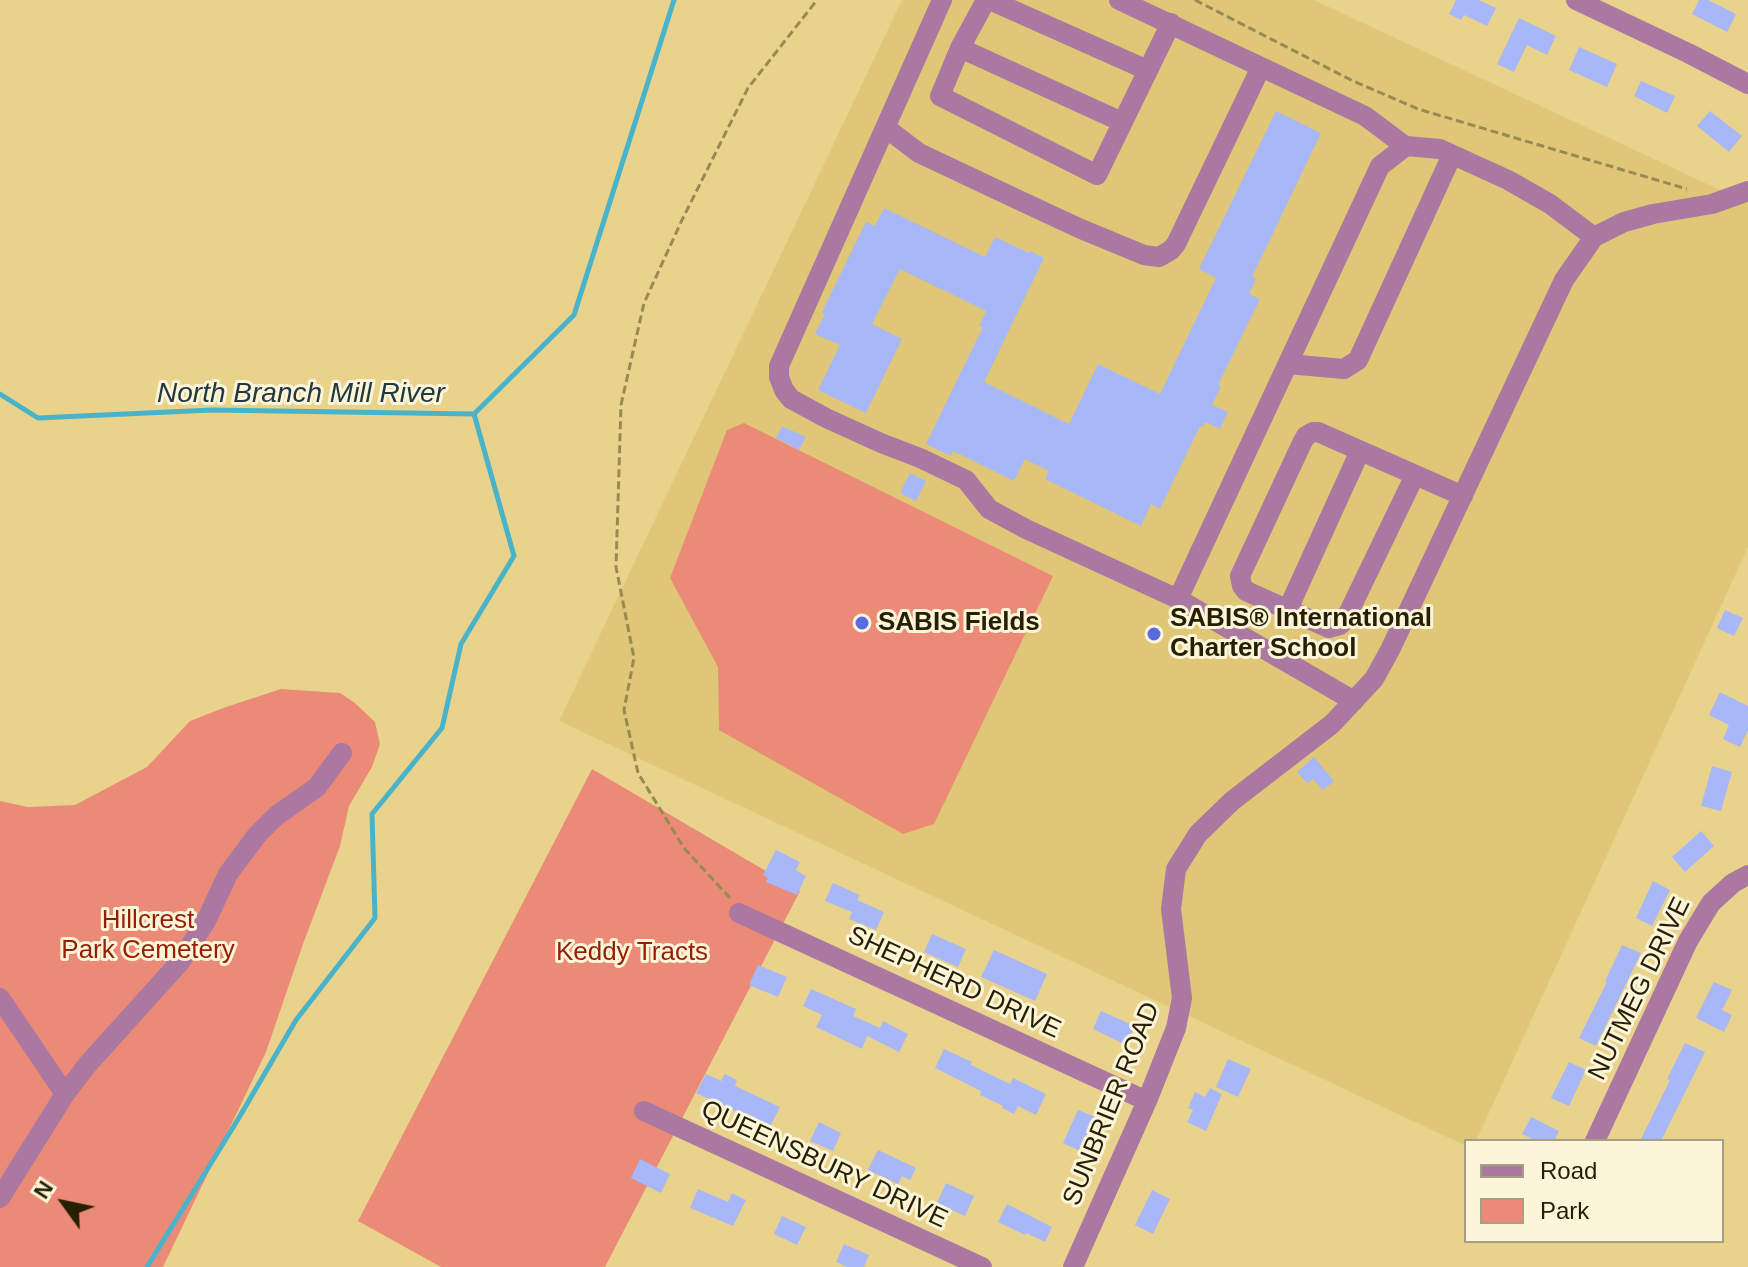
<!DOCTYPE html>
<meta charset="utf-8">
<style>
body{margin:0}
#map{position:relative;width:1748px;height:1267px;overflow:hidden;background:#e9d38c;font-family:Helvetica,sans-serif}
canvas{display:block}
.legend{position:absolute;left:1464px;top:1139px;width:260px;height:104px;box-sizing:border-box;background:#fdf5d9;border:2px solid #a79f83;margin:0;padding:10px 14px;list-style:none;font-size:24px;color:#271f02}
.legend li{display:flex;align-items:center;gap:16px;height:40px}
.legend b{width:40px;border:2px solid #a79f83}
.north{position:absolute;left:24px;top:1163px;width:80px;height:80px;-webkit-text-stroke:6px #fdf5d9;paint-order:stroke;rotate:303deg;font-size:22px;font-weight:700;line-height:32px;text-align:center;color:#271f02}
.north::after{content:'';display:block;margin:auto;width:28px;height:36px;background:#271f02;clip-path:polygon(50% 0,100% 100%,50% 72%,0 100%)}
</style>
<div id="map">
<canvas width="1748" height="1267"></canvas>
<ul class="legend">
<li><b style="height:10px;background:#aa78a1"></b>Road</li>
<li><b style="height:22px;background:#eb8b77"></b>Park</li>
</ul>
<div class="north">N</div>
</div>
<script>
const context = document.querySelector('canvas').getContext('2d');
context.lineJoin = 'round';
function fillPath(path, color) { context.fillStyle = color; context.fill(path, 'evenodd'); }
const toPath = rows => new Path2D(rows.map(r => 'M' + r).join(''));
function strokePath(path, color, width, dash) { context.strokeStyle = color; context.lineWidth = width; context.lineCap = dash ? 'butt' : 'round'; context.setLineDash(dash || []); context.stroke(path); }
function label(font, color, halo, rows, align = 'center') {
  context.font = font + ' Helvetica,sans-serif'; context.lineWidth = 6; context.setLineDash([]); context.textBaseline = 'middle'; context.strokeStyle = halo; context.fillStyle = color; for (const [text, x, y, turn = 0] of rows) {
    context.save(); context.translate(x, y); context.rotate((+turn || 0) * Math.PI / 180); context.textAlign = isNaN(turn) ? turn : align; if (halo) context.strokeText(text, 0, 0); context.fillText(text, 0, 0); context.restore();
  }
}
fillPath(toPath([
 [902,0,1314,0,1748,203,1748,547,1476,1141,1466,1141,1466,1146,559,721]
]), '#dfc777');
fillPath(toPath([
 [744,423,1053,576,934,824,903,834,719,730,718,667,670,578,727,430],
 [281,689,340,693,355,703,375,722,380,744,372,767,349,806,340,846,303,944,266,1052,163,1267,0,1267,0,801,28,807,75,805,147,767,190,721,226,707],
 [592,769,800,891,605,1267,441,1267,358,1221]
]), '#eb8b77');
strokePath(toPath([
 [0,394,38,418,212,410,474,414,574,315,674,0],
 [147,1267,237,1121,296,1020,375,918,372,814,442,728,461,644,514,556,474,414]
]), '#49b4c9', 5);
fillPath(toPath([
 [1456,0,1479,0,1496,8,1487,26,1464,15,1461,20,1449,14],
 [1699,0,1708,0,1736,14,1727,32,1692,14],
 [1519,18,1556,36,1547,55,1527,45,1514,72,1497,64],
 [1579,47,1617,64,1607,87,1569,70],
 [1641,81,1675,96,1667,113,1634,96],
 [1276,111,1321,133,1252,277,1256,279,1249,294,1260,299,1218,385,1221,386,1212,405,1228,412,1220,429,1205,422,1203,427,1200,426,1160,509,1151,504,1141,526,1045,479,1049,471,1025,459,1014,481,953,451,951,456,926,444,983,327,979,326,986,311,900,269,872,324,902,339,866,413,818,390,840,345,815,334,825,314,822,312,866,222,875,226,884,208,985,257,995,237,1029,253,1030,251,1044,258,984,382,1069,424,1098,364,1160,394,1216,278,1199,269],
 [1710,111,1742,136,1729,152,1697,126],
 [782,426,806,437,799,450,776,438],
 [910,473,926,481,916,501,900,493],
 [1725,610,1743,618,1734,636,1717,628],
 [1720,692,1748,706,1748,730,1740,747,1723,739,1729,725,1709,715],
 [1314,757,1334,781,1323,790,1313,779,1307,783,1297,772],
 [1712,766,1732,772,1721,811,1701,806],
 [1701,831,1714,846,1685,872,1672,857],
 [776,850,800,862,796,870,806,876,797,895,766,882,768,878,763,875],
 [1653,881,1670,890,1652,926,1636,918],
 [833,883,860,895,857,900,884,912,876,930,849,919,852,912,825,901],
 [932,934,966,949,958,967,924,952],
 [1622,945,1641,953,1596,1046,1579,1038,1607,982,1605,981],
 [994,950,1047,974,1035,1001,981,977],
 [758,965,787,977,778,997,749,985],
 [1714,982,1732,990,1722,1010,1732,1015,1724,1032,1696,1018],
 [811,989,856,1009,853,1016,880,1028,883,1021,908,1034,899,1052,867,1036,862,1049,816,1027,822,1015,803,1006],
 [1101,1011,1135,1026,1126,1045,1093,1029],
 [1685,1043,1705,1052,1661,1141,1640,1141,1670,1080,1667,1079],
 [944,1049,972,1062,971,1065,1010,1084,1013,1078,1046,1094,1036,1115,1018,1106,1014,1114,1002,1108,1003,1106,980,1095,981,1091,935,1068],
 [1228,1059,1251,1069,1238,1097,1216,1087],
 [1569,1062,1586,1070,1569,1106,1551,1098],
 [706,1074,721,1081,725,1074,737,1080,735,1086,780,1107,770,1127,696,1093],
 [1210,1088,1222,1094,1206,1131,1187,1122,1193,1110,1188,1108,1195,1092,1205,1097],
 [1078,1110,1095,1117,1080,1151,1063,1143],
 [1531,1117,1559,1131,1554,1141,1536,1141,1522,1134],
 [819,1122,841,1133,833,1151,810,1141],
 [878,1150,916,1168,910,1180,902,1176,898,1184,868,1170],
 [640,1159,670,1174,661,1193,631,1178],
 [946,1183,974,1196,965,1216,937,1203],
 [698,1189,728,1202,732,1193,746,1200,733,1226,690,1208],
 [1152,1190,1170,1199,1153,1234,1135,1225],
 [1007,1204,1052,1227,1045,1242,1026,1233,1025,1235,998,1222],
 [782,1216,806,1227,797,1245,774,1234],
 [844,1244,869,1255,864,1267,847,1267,836,1262]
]), '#a7b7f8');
strokePath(toPath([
 [1195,0,1351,80,1418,109,1687,189],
 [730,898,684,848,638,773,624,710,634,658,616,567,621,405,644,303,682,220,748,88,817,0]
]), '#998953', 3, [8, 4]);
strokePath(toPath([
 [942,0,779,366,779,377,784,390,791,399,826,418,881,443,920,458,966,480,989,509,1026,529,1178,599],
 [986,0,960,48,940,96,1097,175,1171,23],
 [990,0,1147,70],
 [1119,0,1365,116,1405,146],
 [1576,0,1688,53,1748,84],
 [960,48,1122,122],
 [886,128,919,153,1025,203,1081,229,1144,255,1159,257,1171,250,1176,244,1261,67],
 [1288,364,1344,369,1358,360,1452,155],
 [1415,475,1345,620,1340,625,1329,628,1246,591,1242,586,1240,576,1302,443,1306,436,1313,432,1318,432,1463,496],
 [1288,609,1360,451],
 [1354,701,1178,599,1380,166,1406,146,1440,149,1508,180,1550,204,1594,237],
 [739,913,1147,1101],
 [0,998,65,1094,88,1064,180,962,206,921,228,874,257,835,276,816,317,787,342,753],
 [644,1111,982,1267],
 [1595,1141,1688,941,1711,903,1733,883,1748,875],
 [0,1198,65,1094],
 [1073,1267,1147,1101,1176,1028,1182,998,1171,909,1176,869,1198,834,1232,801,1332,724,1374,679,1390,650,1564,280,1594,237,1624,222,1653,214,1712,204,1748,191]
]), '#aa78a1', 20);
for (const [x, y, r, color] of [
 [862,623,8,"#596be1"],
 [1154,634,8,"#596be1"]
]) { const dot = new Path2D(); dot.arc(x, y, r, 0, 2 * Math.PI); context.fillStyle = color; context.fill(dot); strokePath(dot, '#fdf5d9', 3); }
label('bold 26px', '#271f02', '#fdf5d9', [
 ["SABIS® International",1170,619],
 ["Charter School",1170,649],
 ["SABIS Fields",878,623]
], 'left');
label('26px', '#941f04', '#fdf5d9', [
 ["Hillcrest",148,921],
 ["Park Cemetery",148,951],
 ["Keddy Tracts",632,953]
]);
label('26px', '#271f02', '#fdf5d9', [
 ["SHEPHERD DRIVE",954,983,25],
 ["NUTMEG DRIVE",1640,989,-64],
 ["SUNBRIER ROAD",1112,1104,-68],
 ["QUEENSBURY DRIVE",824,1165,25]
]);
label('italic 28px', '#223a3f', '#fdf5d9', [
 ["North Branch Mill River",301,394]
]);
</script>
